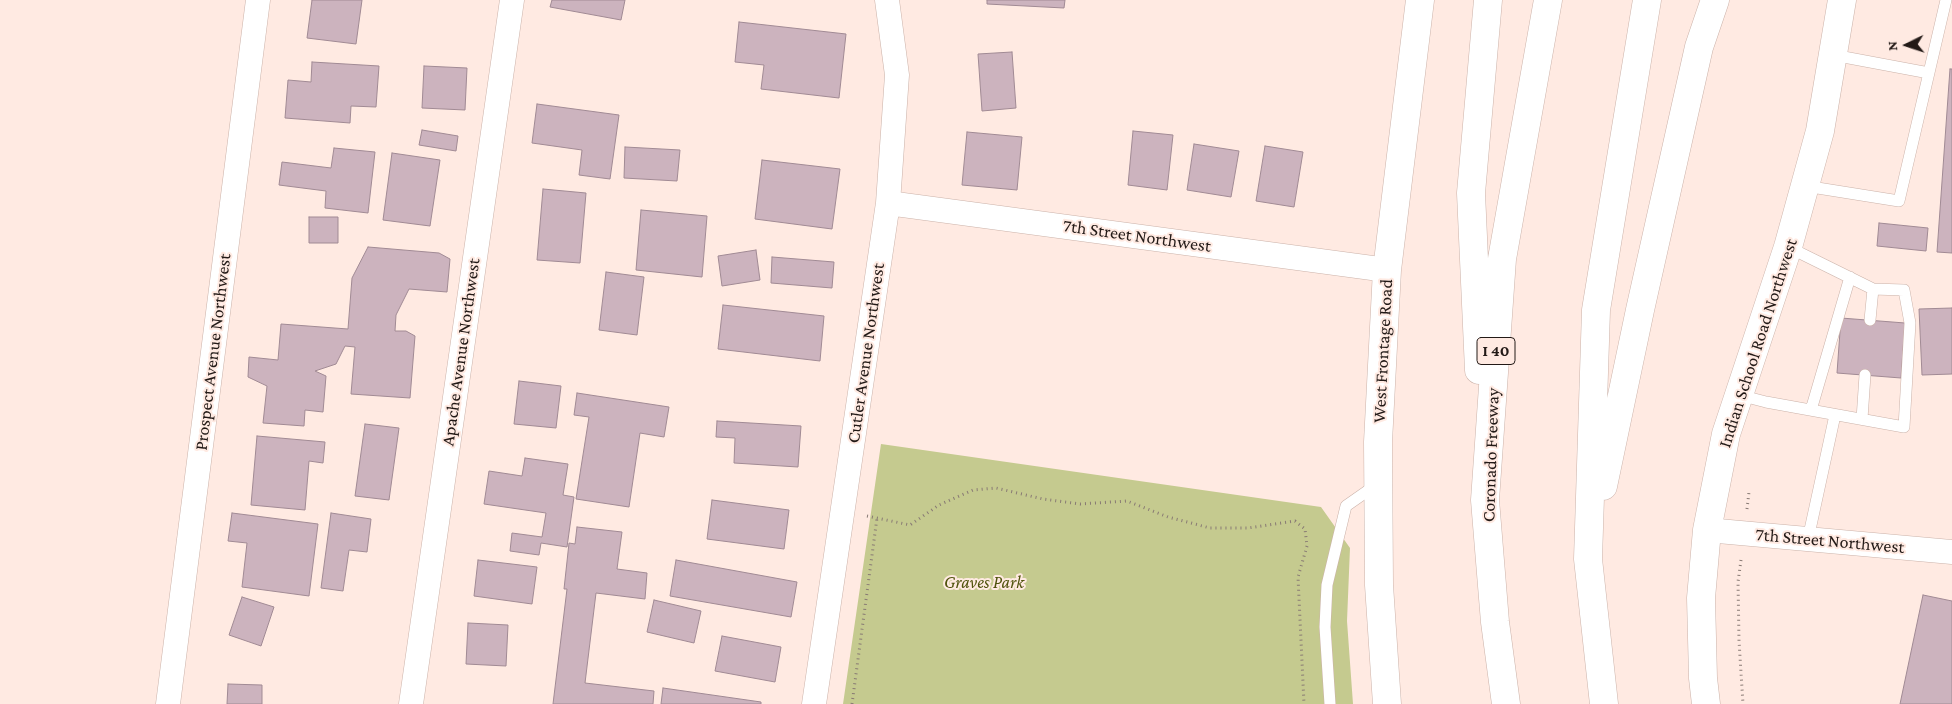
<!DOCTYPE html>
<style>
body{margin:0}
#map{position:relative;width:1952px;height:704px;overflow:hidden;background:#ffeae2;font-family:"Crimson Pro",serif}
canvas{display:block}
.north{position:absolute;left:1882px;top:20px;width:50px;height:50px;-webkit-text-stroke:4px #ffeae2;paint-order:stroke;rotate:266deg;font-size:14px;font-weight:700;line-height:20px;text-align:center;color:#231a17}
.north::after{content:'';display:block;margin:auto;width:18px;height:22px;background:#231a17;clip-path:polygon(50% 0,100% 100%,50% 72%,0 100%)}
</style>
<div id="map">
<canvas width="1952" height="704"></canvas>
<div class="north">N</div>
</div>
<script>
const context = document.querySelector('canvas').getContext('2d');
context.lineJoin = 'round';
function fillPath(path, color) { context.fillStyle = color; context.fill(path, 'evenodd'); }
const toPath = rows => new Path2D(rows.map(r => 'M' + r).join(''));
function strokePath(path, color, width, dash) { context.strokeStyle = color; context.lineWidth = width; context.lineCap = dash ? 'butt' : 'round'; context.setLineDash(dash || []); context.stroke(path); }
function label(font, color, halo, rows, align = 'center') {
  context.font = font + ' "Crimson Pro",serif'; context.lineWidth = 4; context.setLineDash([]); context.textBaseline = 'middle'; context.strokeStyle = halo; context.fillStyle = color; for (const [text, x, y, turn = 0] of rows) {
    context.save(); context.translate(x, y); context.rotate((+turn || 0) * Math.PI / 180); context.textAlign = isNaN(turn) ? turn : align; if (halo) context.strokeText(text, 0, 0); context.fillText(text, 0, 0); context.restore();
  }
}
fillPath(toPath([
 [881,444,1321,507,1350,548,1347,621,1353,704,843,704]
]), '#c5ca8f');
const building = toPath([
 [312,0,362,0,356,44,307,38,312,0],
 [552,0,625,0,621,20,550,7,552,0],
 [987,0,1065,0,1064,8,987,4,987,0],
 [739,22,846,34,839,98,761,89,764,65,735,62,739,22],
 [1012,52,1016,108,982,111,978,54,1012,52],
 [312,62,379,66,376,107,351,106,350,123,285,118,288,80,311,82,312,62],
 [424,66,467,68,465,110,422,108,424,66],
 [1950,69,1952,69,1952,253,1937,252,1950,69],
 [537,104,619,115,610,179,579,175,582,150,532,143,537,104],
 [422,130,458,136,456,151,419,145,422,130],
 [1133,131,1173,135,1167,190,1128,185,1133,131],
 [967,132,1022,137,1017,190,962,185,967,132],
 [1194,144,1239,151,1231,197,1187,190,1194,144],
 [1265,146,1303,152,1294,207,1256,201,1265,146],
 [625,147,680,150,677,181,624,178,625,147],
 [334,148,375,152,368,213,325,208,326,191,279,185,282,162,331,168,334,148],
 [392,153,440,160,430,226,383,220,392,153],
 [762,160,840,169,832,229,755,219,762,160],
 [543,189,586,193,580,263,537,260,543,189],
 [641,210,707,216,702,277,636,270,641,210],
 [309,217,338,217,338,243,309,243,309,217],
 [1879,223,1928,228,1926,251,1877,246,1879,223],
 [368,247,439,253,450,259,447,292,409,289,396,315,395,331,406,331,415,336,410,398,351,394,355,347,345,346,336,364,315,371,326,376,323,412,305,410,304,426,263,423,267,386,248,377,249,357,278,360,281,324,348,329,352,278,368,247],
 [756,250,760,280,722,286,718,256,756,250],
 [772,257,834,262,832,288,771,283,772,257],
 [606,272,644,277,637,335,599,330,606,272],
 [723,305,824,316,820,361,718,349,723,305],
 [1952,308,1952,374,1922,375,1919,309,1952,308],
 [1841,318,1905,323,1901,378,1837,373,1841,318],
 [519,381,561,386,556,428,514,424,519,381],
 [577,393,669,407,664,437,640,433,629,507,576,499,589,417,574,415,577,393],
 [717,421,801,426,798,467,734,463,735,438,716,437,717,421],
 [365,424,399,428,389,500,355,496,365,424],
 [257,436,325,442,323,463,309,461,305,510,251,505,257,436],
 [525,458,568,464,563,495,574,497,567,547,541,543,539,555,510,551,512,533,542,537,546,513,484,504,489,471,522,476,525,458],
 [712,500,789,510,784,549,707,539,712,500],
 [232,513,318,524,309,596,242,587,247,543,228,541,232,513],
 [331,513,371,519,367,552,349,550,343,591,321,588,331,513],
 [577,527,622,532,617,569,647,573,645,599,596,593,585,683,654,691,653,704,553,704,567,589,564,589,569,543,575,544,577,527],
 [478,560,537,567,532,604,474,596,478,560],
 [676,560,797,582,791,617,670,596,676,560],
 [1923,595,1952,601,1952,704,1900,704,1923,595],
 [242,597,274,607,261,646,229,635,242,597],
 [654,600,701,611,694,643,647,632,654,600],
 [468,623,508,625,506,666,466,664,468,623],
 [722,636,781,647,775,682,715,671,722,636],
 [228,684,262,685,262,704,227,704,228,684],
 [663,688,761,702,761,704,661,704,663,688]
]);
fillPath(building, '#ccb3be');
strokePath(building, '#a18a94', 1);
const lane = toPath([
 [1833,55,1929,73],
 [1805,186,1899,201,1946,0],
 [1870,320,1873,289],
 [1739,395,1766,402,1904,427,1910,323,1904,290,1873,289,1788,247],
 [1811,410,1850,277],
 [1862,419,1865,375],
 [1808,539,1835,415],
 [1330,704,1325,627,1327,585,1346,506,1376,485]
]);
const street = toPath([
 [888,203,1387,270],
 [1707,530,1952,552],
 [168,704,258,0],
 [411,704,512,0],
 [814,704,888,203,897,75,887,0]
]);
const secondary = toPath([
 [1387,704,1379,585,1378,442,1387,270,1420,0],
 [1706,704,1703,678,1701,598,1707,530,1726,434,1788,247,1820,131,1842,0]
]);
const highway = toPath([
 [1479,370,1471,193,1488,0],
 [1603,486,1640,310,1699,47,1715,0],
 [1506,704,1495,622,1485,500,1502,259,1548,0],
 [1604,704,1588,559,1596,310,1647,0]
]);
strokePath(lane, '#cbb2a9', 12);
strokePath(street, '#cbb2a9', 25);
strokePath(secondary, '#cbb2a9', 29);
strokePath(highway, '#cbb2a9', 29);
strokePath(toPath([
 [1747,509,1749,492],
 [867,516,910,525,939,505,973,490,996,488,1043,499,1080,504,1127,501,1168,517,1210,528,1248,528,1295,521,1305,529,1307,546,1298,577,1304,704],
 [1741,560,1738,582,1739,641,1743,704],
 [852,704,877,518]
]), '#887a74', 3, [1, 4]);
strokePath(lane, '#fff', 11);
strokePath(street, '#fff', 24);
strokePath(secondary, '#fff', 28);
strokePath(highway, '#fff', 28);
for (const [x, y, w] of [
 [1496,351,38]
]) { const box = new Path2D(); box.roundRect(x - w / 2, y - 13.5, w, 27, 4); context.fillStyle = '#ffeae2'; context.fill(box); strokePath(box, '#231a17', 1); }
label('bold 16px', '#231a17', null, [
 ["I 40",1496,351]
]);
label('18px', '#231a17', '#ffeae2', [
 ["7th Street Northwest",1137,236,8],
 ["Indian School Road Northwest",1758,343,-72],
 ["West Frontage Road",1383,351,-87],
 ["Prospect Avenue Northwest",213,352,-83],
 ["Apache Avenue Northwest",461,352,-82],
 ["Cutler Avenue Northwest",866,353,-82],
 ["Coronado Freeway",1491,455,-88],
 ["7th Street Northwest",1830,541,5]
]);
label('italic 18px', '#4f520c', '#ffeae2', [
 ["Graves Park",984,582]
]);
</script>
